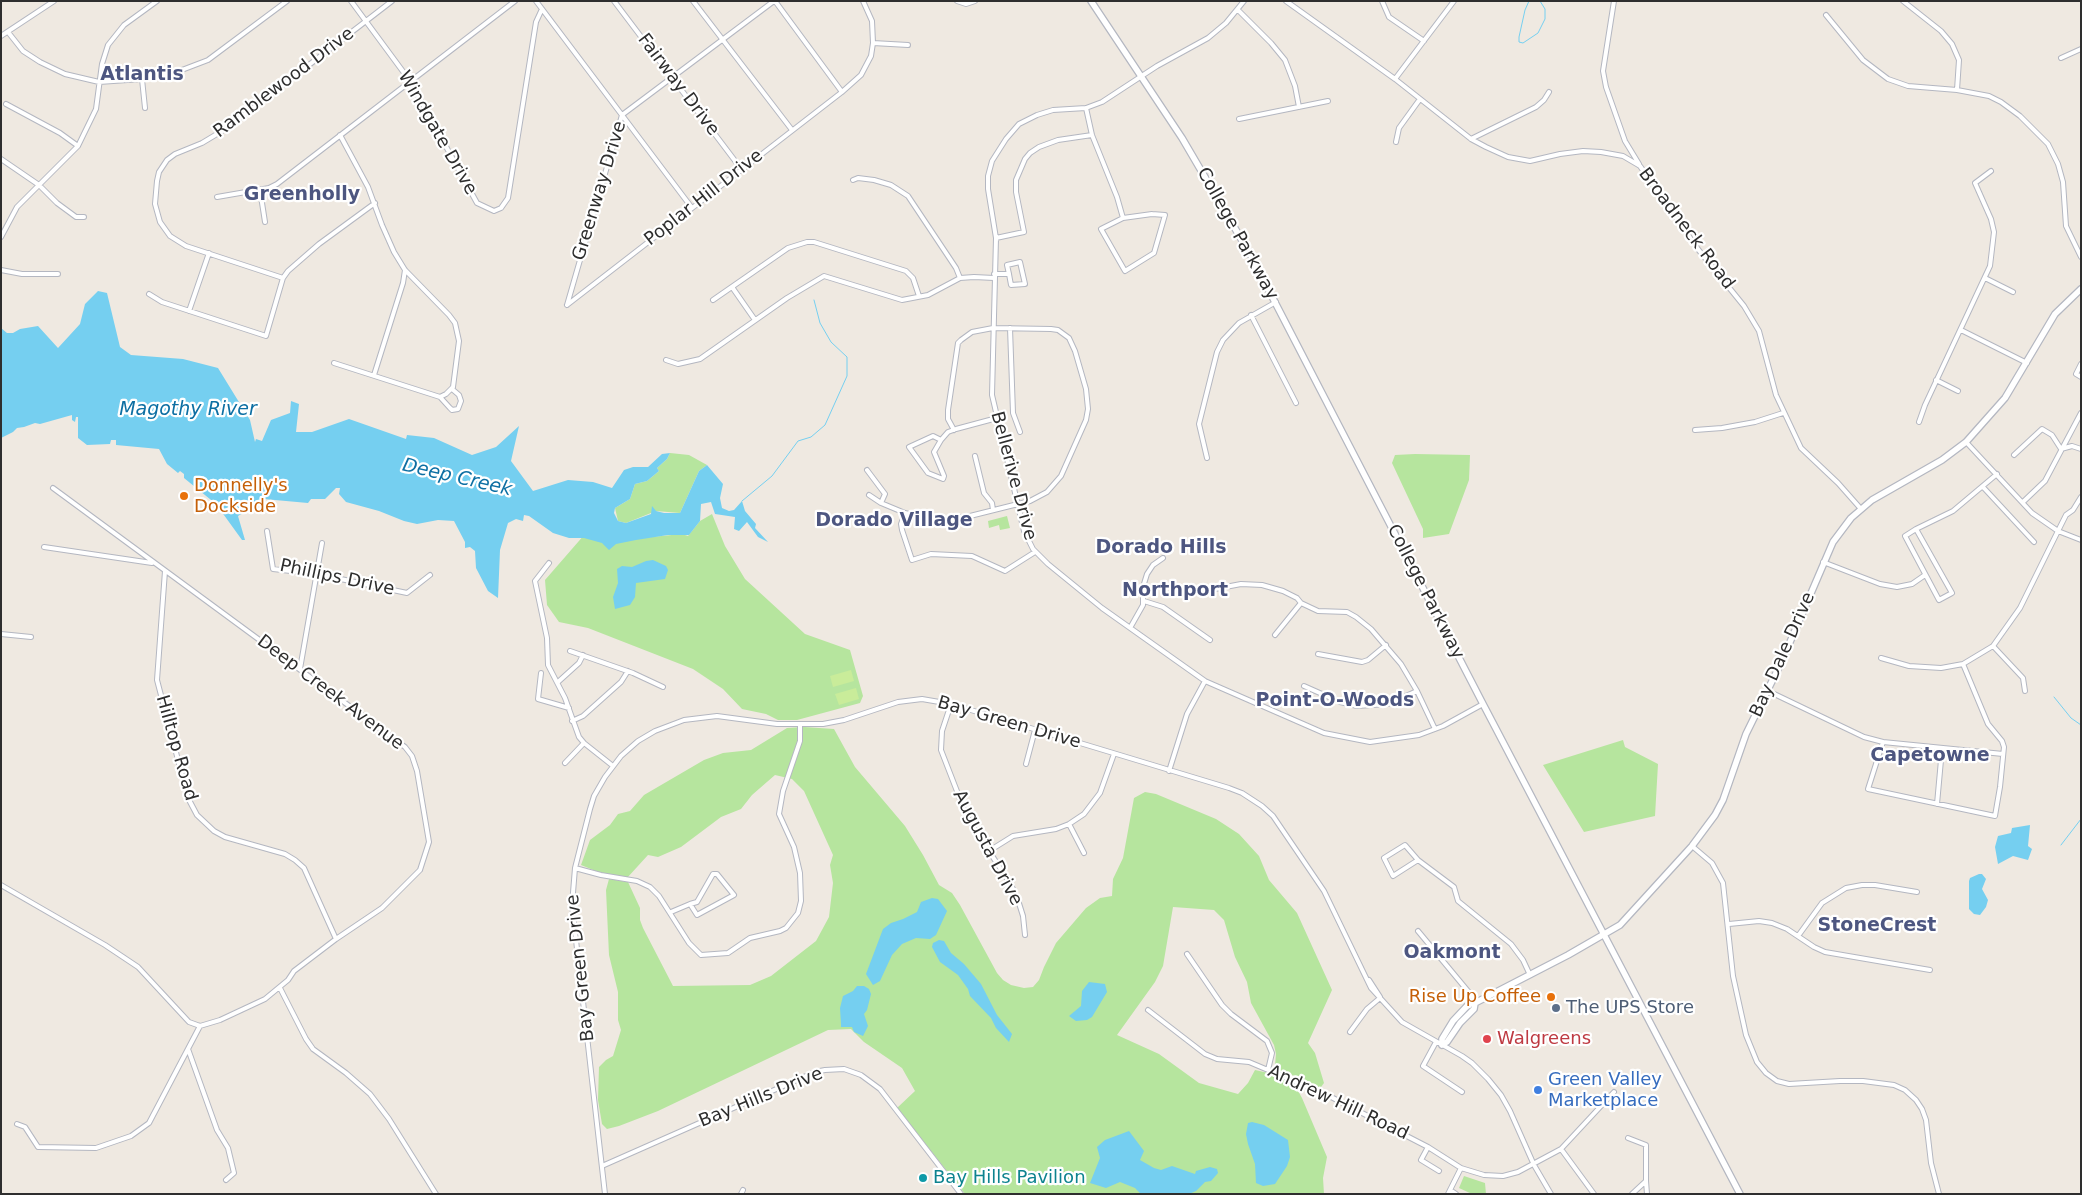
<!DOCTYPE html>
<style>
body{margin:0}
#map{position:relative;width:2082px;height:1195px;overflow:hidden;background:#efe9e1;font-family:"DejaVu Sans",sans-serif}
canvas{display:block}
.frame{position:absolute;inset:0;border:2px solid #2e2e2e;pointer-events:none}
</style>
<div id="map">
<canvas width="2082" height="1195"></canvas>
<div class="frame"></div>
</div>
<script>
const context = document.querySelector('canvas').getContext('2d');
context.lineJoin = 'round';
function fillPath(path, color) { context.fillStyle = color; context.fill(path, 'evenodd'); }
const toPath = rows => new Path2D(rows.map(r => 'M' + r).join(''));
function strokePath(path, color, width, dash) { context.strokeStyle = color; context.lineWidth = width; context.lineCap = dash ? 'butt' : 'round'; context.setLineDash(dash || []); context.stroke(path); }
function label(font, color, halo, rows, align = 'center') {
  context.font = font + ' "DejaVu Sans",sans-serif'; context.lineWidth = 4.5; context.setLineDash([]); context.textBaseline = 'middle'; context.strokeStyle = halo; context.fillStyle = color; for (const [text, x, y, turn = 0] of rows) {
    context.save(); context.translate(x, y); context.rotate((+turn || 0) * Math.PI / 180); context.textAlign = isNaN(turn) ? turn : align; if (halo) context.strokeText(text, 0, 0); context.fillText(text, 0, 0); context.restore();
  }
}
fillPath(toPath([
 [670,453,689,455,707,465,699,471,680,513,656,511,626,523,618,521,615,508,630,499,635,484,647,481,659,471,657,468,667,459],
 [1415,454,1470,455,1469,480,1449,534,1423,538,1423,529,1392,463,1395,455],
 [712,514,725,546,745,579,805,634,850,650,863,696,860,703,797,720,778,720,766,714,742,709,723,689,693,669,588,628,559,622,547,605,545,580,585,534,641,538,682,534,688,536,700,521],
 [1007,516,1010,528,1000,530,999,525,989,528,988,521],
 [804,727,834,729,855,767,905,826,923,855,939,885,952,893,960,905,997,973,1003,980,1011,985,1024,988,1033,987,1039,980,1044,967,1056,943,1086,908,1100,898,1112,896,1113,879,1123,858,1134,798,1145,792,1156,794,1216,819,1239,834,1259,856,1269,880,1297,913,1332,990,1308,1043,1315,1053,1324,1083,1321,1087,1312,1087,1297,1077,1279,1070,1275,1065,1276,1054,1274,1045,1251,1003,1247,982,1235,957,1224,920,1214,910,1173,907,1163,966,1155,982,1117,1035,1159,1054,1199,1083,1238,1094,1248,1083,1255,1070,1291,1078,1302,1098,1327,1157,1323,1178,1324,1194,965,1194,897,1108,915,1091,902,1068,864,1042,851,1029,828,1030,658,1111,619,1126,607,1129,602,1124,598,1100,599,1067,606,1060,613,1056,621,1030,618,1020,618,992,609,955,606,890,609,879,628,882,640,908,640,920,643,928,673,986,750,985,771,976,816,941,829,917,833,883,830,865,833,855,804,791,792,779,775,775,752,795,741,809,721,817,681,847,658,857,648,855,627,878,598,872,581,865,590,840,610,825,618,814,630,811,644,795,704,760,723,753,751,750,787,728],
 [1623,740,1625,747,1658,764,1655,816,1584,832,1543,765],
 [1464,1176,1485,1183,1486,1194,1472,1194,1459,1188]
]), '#b6e59e');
fillPath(toPath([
 [851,670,854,681,833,687,830,676],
 [856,688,859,699,839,705,835,694]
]), '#c9ec9a');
fillPath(toPath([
 [98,291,107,293,120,347,131,355,183,359,218,368,250,420,255,442,256,439,262,441,271,420,290,413,291,401,299,404,296,432,312,432,349,419,406,439,407,435,434,438,472,455,496,447,519,426,511,461,533,491,568,480,593,482,612,488,624,470,633,467,648,467,662,454,670,453,667,459,657,468,659,471,647,481,635,484,630,499,615,508,614,513,618,521,626,523,651,514,652,506,656,511,664,513,680,513,699,471,707,465,723,484,720,498,722,508,729,511,734,510,742,501,745,511,756,524,755,528,768,542,758,537,747,522,739,531,734,529,735,517,715,514,711,502,701,504,700,521,689,535,668,535,636,540,616,544,609,550,602,543,584,538,569,538,553,533,529,516,524,515,523,521,516,519,508,523,500,550,498,598,488,591,476,568,475,551,470,547,465,548,465,542,454,521,438,520,417,524,404,521,379,511,346,502,339,494,340,488,336,488,325,499,311,499,308,503,264,499,238,516,245,540,242,540,216,504,184,478,184,474,180,471,178,473,167,464,159,449,116,445,116,440,111,440,110,444,87,445,78,438,78,417,76,417,75,422,72,420,72,415,40,424,35,423,24,427,17,428,13,432,1,438,1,328,7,333,13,333,20,329,38,326,58,348,80,324,85,304],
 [653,560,666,566,668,570,665,579,636,583,635,597,630,605,615,609,613,597,618,583,617,569,622,566,632,567,646,561],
 [2030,825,2028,846,2032,849,2028,860,2013,856,1998,864,1995,847,1998,836,2011,833,2012,828],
 [1979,874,1982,874,1986,879,1982,889,1988,900,1986,907,1980,915,1974,914,1969,909,1969,881,1970,878],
 [932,898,938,899,947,911,936,935,930,939,916,938,902,944,892,955,880,981,873,985,866,974,883,929,891,923,903,919,917,912,921,902],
 [939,940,944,941,951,953,964,964,981,984,997,1015,1012,1034,1009,1042,996,1028,991,1018,970,996,968,989,958,975,940,962,932,947,933,943],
 [1089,982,1105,984,1107,992,1092,1017,1087,1020,1076,1021,1069,1016,1081,1006,1082,991],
 [857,986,864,986,869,989,871,994,867,1010,864,1014,868,1026,863,1036,854,1032,852,1027,841,1027,841,1024,840,1008,843,996,853,991],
 [1252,1122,1264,1125,1288,1140,1290,1157,1287,1166,1275,1184,1263,1186,1256,1183,1255,1164,1248,1144,1246,1134,1248,1123],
 [1129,1131,1144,1151,1140,1160,1154,1168,1161,1170,1172,1166,1195,1174,1196,1171,1210,1167,1217,1169,1218,1173,1211,1181,1205,1182,1196,1191,1189,1194,1141,1194,1135,1188,1120,1182,1106,1188,1090,1183,1100,1158,1097,1147,1105,1140]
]), '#75cff0');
strokePath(toPath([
 [1529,1,1525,10,1519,37,1519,42,1523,43,1538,33,1545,19,1545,9,1540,1],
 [742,501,772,476,798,441,811,437,825,425,847,376,847,357,831,342,820,323,814,300],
 [2054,697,2071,718,2081,725],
 [2061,845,2081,819]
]), '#75cff0', 1);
const street = toPath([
 [351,1,410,81,477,203,494,211,501,208,508,198,536,22,542,9],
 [536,1,692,208],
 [614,1,742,170],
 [693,1,792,130],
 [775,1,842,92],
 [957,1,966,4,975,1],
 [1244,1,1226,23,1208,38,1157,66,1102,102,1086,108,1053,110,1037,115,1019,124,1006,139,992,161,988,176,988,189,996,238,992,395,1024,531,1033,549,1048,564,1102,608,1205,681,1324,733,1370,742,1419,735,1443,726,1483,704],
 [1286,1,1395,79,1471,139,1486,147,1508,157,1530,161,1560,154,1583,151,1601,152,1623,156,1640,166,1697,248,1744,306,1759,331,1776,395,1801,448,1838,483,1861,509],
 [1382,1,1389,17,1424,41],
 [1614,1,1603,71,1606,87,1625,141,1639,164],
 [1903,1,1941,31,1952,44,1959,60,1957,90],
 [1238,10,1271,43,1285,60,1295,86,1299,107],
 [1826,15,1863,60,1888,79,1908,86,1957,90,1989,96,2001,102,2020,116,2048,144,2058,164,2063,182,2066,226,2081,257],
 [8,32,23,51,40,62,65,74,99,82,142,79,174,73,208,60,287,1],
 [1,36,54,1],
 [873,43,908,45],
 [2061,58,2081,49],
 [142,79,145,108],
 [1395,79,1454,1],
 [6,104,60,133,78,146],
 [1086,108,1092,135,1117,197,1123,218],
 [1239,119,1328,101],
 [1471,139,1536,107,1544,100,1549,92],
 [1396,142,1399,128,1420,99],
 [1,159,39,185,57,203,76,217,84,217],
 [853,180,858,178,874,180,891,185,908,196,956,268,960,278],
 [260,190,265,222],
 [217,197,269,188,277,184,515,1],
 [1152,214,1165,215,1154,253,1125,271,1101,229,1123,218,1152,214],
 [1,237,17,207,78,146,96,109,102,64,108,45,124,25,157,1],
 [996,238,1024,232,1016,192,1016,180,1025,159,1030,153,1039,147,1058,140,1092,135],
 [1,270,22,274,58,274],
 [994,274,1009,274,1011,285,1025,284,1020,262,1007,265,1009,274],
 [283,278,186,246,170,236,160,222,155,204,157,181,159,172,167,160,175,154,202,143,227,128,392,1],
 [1985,278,2013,292],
 [732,287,755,320],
 [149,294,162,302,266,336,283,278,288,271,319,244,375,203],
 [713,300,788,248,807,242,814,242,906,271,913,278,919,296],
 [567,305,842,92,861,75,871,56,873,43,872,21,863,1],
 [567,305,622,115,774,1],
 [189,311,209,253],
 [1251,315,1296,403],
 [1010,328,1013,413,1020,432],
 [1961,330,2027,363],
 [666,360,678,364,700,359,787,298,824,276,902,300,928,295,960,278,974,277,994,278],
 [334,363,440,397,446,394,453,387,459,341,455,323,449,315,405,270,394,252,382,225,368,187,340,135],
 [2081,364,2076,374,2081,377],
 [374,375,403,283,405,270],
 [1936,380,1958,391],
 [440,397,450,408,452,410,458,409,461,401,459,395,452,389],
 [1919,422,1925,405,1990,266,1994,232,1991,219,1975,183,1991,171],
 [1695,430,1722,428,1755,422,1783,413],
 [941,440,933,436,909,447,928,473,943,479,944,476,934,452,941,440,948,432,956,429,997,418],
 [1966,442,2032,513,2058,531,2081,540],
 [2061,449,2072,446,2081,449],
 [2014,455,2042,429,2052,435,2061,449],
 [975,456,984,493,992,503,993,510],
 [1207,458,1199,424,1217,352,1223,340,1239,323,1276,302],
 [867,470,885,494,881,503],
 [1983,487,2034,542],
 [869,495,881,503,905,513,926,518,948,519,970,516,1030,501,1047,492,1061,476,1086,420,1088,409,1086,389,1075,351,1069,338,1058,330,1051,329,993,328,972,332,961,340,958,343,948,410,948,419,954,430],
 [2023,502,2045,481,2081,413],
 [905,513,901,524,902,530,912,560,931,554,972,556,1005,571,1035,552],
 [1916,529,1952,593,1939,600,1905,536,1916,529,1953,511,1997,474],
 [267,531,273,569,317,574,407,593,430,575],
 [44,547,152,563],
 [1823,562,1880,584,1897,587,1912,584,1925,575],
 [549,563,535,581,547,638,548,665,565,698,579,737,584,743,613,766],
 [165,571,157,680,188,798,197,815,214,831,225,837,285,854,295,860,304,868,336,939],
 [1215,589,1241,584,1262,585,1283,591,1297,598,1301,603,1318,611,1347,612,1356,617,1371,629,1401,664,1417,691,1435,729],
 [1144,601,1163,607,1210,640],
 [1130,628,1143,605,1143,587,1147,574,1153,565,1163,558],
 [1,634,31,637],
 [1275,635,1301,603],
 [1993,646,2023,678,2025,691],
 [570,651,633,673,663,687],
 [1318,654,1362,662,1368,660,1386,645],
 [1881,658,1909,666,1941,668,1963,664,1993,646,2020,608,2058,531,2066,515,2073,510,2081,497],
 [300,669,322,543],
 [541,673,538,699,569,708],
 [558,682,579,663,583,655],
 [1304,686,1340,702,1357,706,1388,704,1417,691],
 [1768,691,1864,737,1883,742,2003,754],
 [951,704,942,731,941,750,967,817,1011,885,1017,897,1023,916,1025,935],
 [572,721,583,716,621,682,628,671],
 [1883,742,1868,789,1995,816,2000,787,2004,747,2002,741,1988,724,1963,664],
 [565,763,584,743],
 [1026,764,1035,730],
 [1169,771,1187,714,1205,681],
 [1937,804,1942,749],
 [1069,824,1084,853],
 [1692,846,1712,863,1723,883,1733,976,1746,1035,1757,1062,1766,1073,1777,1081,1789,1084,1840,1081,1863,1081,1894,1085,1905,1090,1916,1100,1922,1109,1926,1120,1931,1163,1939,1194],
 [989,851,1013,836,1056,829,1069,824,1084,814,1100,793,1114,754],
 [1418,860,1393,876,1384,858,1405,845,1418,860,1454,887,1458,901,1511,944,1523,960,1530,975],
 [575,868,601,875,637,881,650,887,659,896,689,943,701,955,728,953,750,938,780,931,786,928,798,913,801,901,800,873,794,847,779,814,783,791,800,741,800,725],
 [1,885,105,945,138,967,189,1022,200,1026,220,1020,265,999,288,980,294,971,336,939,382,908,420,870,429,842,417,771,412,756,405,747,53,488],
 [671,912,690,904,697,902,713,874,717,874,734,895,697,915,690,904],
 [1729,924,1759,921,1772,923,1787,929,1814,947,1825,952,1930,970],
 [1418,931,1477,1002],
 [1798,936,1822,903,1846,888,1862,885,1875,885,1917,892],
 [1187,954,1222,1005,1231,1014,1267,1041,1272,1053,1268,1070],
 [1369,980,1380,997],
 [280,988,306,1039,313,1049,346,1073,370,1094,389,1119,436,1194],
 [1148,1010,1205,1054,1217,1059,1249,1062,1268,1070,1333,1098,1428,1147,1461,1168,1484,1175,1503,1176,1518,1172,1561,1149,1614,1092],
 [1350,1032,1367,1009,1380,998],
 [1436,1042,1423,1066,1462,1092],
 [188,1049,217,1130,228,1148,234,1173,226,1180],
 [17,1124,25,1127,38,1147,96,1148,131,1136,149,1123,200,1026],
 [1628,1138,1646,1145,1646,1181,1632,1194],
 [1428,1147,1421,1160,1439,1171],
 [1561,1149,1594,1194],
 [602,1166,815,1072,825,1070,844,1069,861,1075,880,1089,961,1194],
 [1646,1181,1647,1194],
 [1450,1190,1456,1194],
 [605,1194,572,905,575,868,590,809,594,796,605,777,621,756,638,741,655,731,684,720,717,716,777,724,823,724,844,720,898,702,922,699,951,704,1229,788,1242,793,1262,806,1273,816,1324,891,1371,988,1402,1022,1462,1056,1472,1063,1488,1079,1501,1095,1510,1111,1534,1165,1551,1194],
 [741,1194,743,1190],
 [1448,1194,1461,1168]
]);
const secondary = toPath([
 [1091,1,1182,138,1250,254,1483,704,1740,1194],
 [1442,1045,1442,1039,1453,1021,1469,1004,1475,1003,1568,955,1620,925,1692,846,1715,815,1723,800,1746,734,1781,663,1833,542,1851,518,1872,500,1942,460,1966,442,2005,398,2055,314,2081,289],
 [1442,1045,1447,1042,1460,1023,1474,1009,1475,1003]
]);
strokePath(street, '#b4b7c1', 6);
strokePath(secondary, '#b4b7c1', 8);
strokePath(street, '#fff', 4);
strokePath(secondary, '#fff', 5.5);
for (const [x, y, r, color] of [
 [184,496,5,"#e8710a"],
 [1551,997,5,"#e8710a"],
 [1556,1008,5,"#5c6f8a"],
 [1487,1039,5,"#e0444e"],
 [1538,1090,5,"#3f7fe0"],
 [923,1178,5,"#0f9aa8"]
]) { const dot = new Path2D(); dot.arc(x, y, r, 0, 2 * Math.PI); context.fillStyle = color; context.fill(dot); strokePath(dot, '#fff', 2); }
label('18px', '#2e2e2e', '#fff', [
 ["Ramblewood Drive",284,83,-37],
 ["Fairway Drive",678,85,53],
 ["Windgate Drive",437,133,60],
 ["Greenway Drive",600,191,-73],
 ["Poplar Hill Drive",704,198,-38],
 ["Broadneck Road",1686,229,53],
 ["College Parkway",1237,234,61],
 ["Bellerive Drive",1013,476,75],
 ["Phillips Drive",337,578,12],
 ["College Parkway",1425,592,63],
 ["Bay Dale Drive",1783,655,-66],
 ["Deep Creek Avenue",330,693,37],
 ["Bay Green Drive",1009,723,16],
 ["Hilltop Road",176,748,74],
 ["Augusta Drive",987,848,62],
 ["Bay Green Drive",581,968,-96],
 ["Bay Hills Drive",761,1098,-22],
 ["Andrew Hill Road",1338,1103,25]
]);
label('18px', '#c56008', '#fff', [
 ["Donnelly's",194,486],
 ["Dockside",194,507],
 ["Rise Up Coffee",1541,997,"right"]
], 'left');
label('18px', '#4e5e75', '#fff', [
 ["The UPS Store",1566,1008]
], 'left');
label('18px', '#be3a42', '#fff', [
 ["Walgreens",1497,1039]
], 'left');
label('18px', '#366cbe', '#fff', [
 ["Green Valley",1548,1080],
 ["Marketplace",1548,1101]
], 'left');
label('18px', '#0d838f', '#fff', [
 ["Bay Hills Pavilion",933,1178]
], 'left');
label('bold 19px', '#4d5680', '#fff', [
 ["Atlantis",142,75],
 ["Greenholly",302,195],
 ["Dorado Village",894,521],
 ["Dorado Hills",1161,548],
 ["Northport",1175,591],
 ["Point-O-Woods",1335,701],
 ["Capetowne",1930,756],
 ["StoneCrest",1877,926],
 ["Oakmont",1452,953]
]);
label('italic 19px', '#0d6fa3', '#fff', [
 ["Magothy River",188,410],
 ["Deep Creek",457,478,13]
]);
</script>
